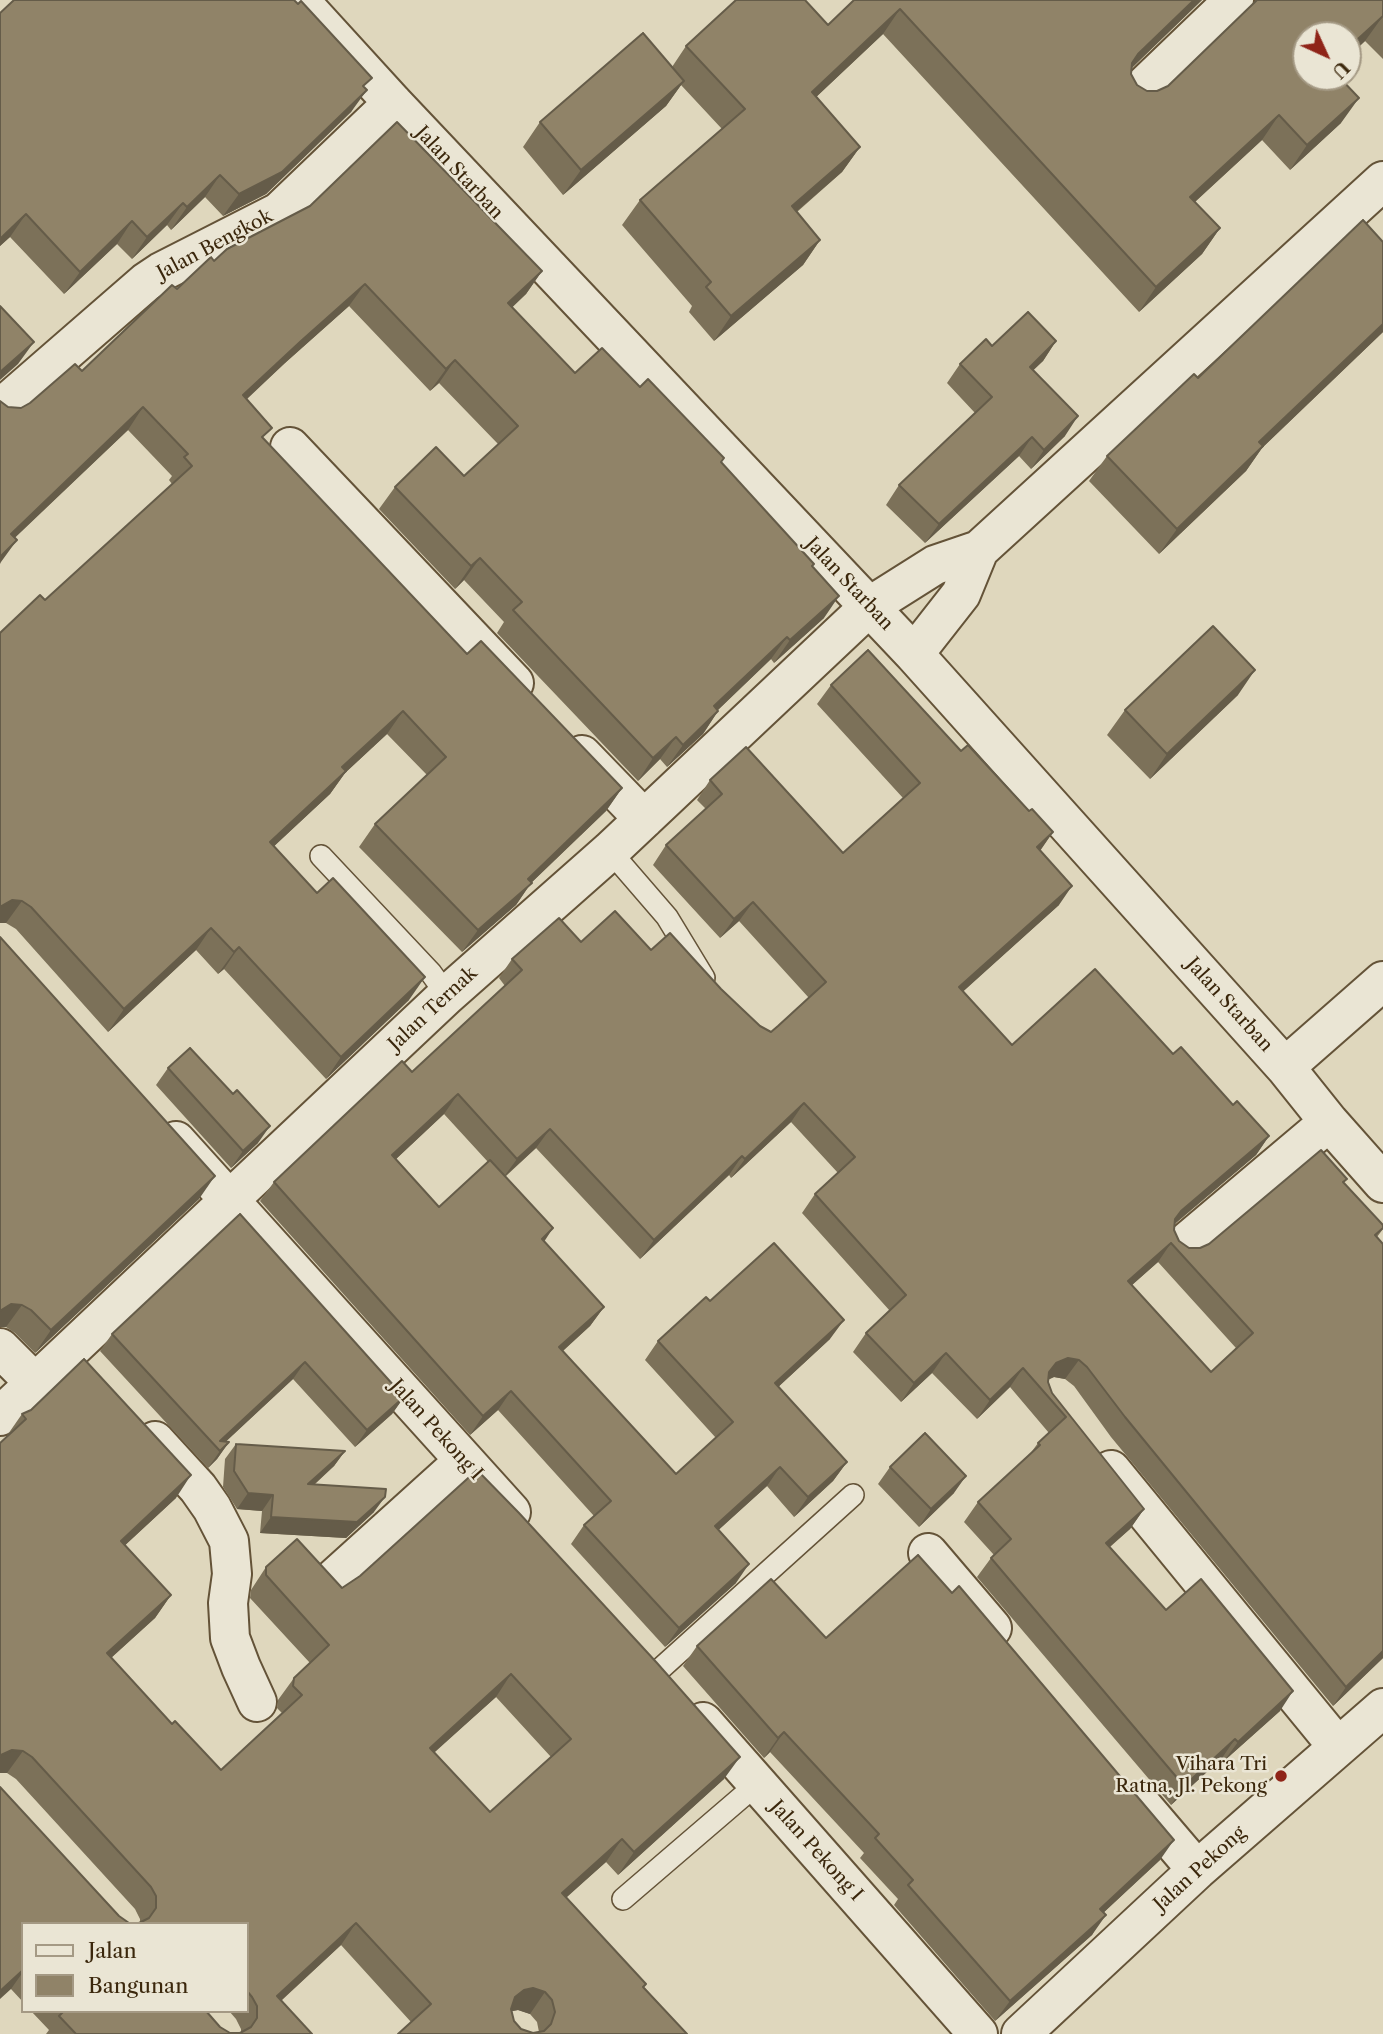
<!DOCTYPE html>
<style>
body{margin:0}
#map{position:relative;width:1383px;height:2034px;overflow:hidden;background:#dfd7bd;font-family:"Libre Caslon Text",serif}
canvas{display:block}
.legend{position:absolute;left:21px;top:1922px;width:228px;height:91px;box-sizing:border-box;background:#eae5d4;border:2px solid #a49984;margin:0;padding:9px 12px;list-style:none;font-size:21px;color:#3b270c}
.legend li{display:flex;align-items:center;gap:14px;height:35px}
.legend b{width:35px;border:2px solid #a49984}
.north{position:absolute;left:1292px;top:21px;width:70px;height:70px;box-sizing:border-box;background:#eae5d4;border:2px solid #a49984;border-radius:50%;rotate:135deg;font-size:19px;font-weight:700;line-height:28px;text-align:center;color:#3b270c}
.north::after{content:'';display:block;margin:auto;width:24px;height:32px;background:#8f2418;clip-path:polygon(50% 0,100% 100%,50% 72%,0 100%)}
</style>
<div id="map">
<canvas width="1383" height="2034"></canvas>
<ul class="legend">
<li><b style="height:9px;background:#eae5d4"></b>Jalan</li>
<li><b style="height:19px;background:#908368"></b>Bangunan</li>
</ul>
<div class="north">U</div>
</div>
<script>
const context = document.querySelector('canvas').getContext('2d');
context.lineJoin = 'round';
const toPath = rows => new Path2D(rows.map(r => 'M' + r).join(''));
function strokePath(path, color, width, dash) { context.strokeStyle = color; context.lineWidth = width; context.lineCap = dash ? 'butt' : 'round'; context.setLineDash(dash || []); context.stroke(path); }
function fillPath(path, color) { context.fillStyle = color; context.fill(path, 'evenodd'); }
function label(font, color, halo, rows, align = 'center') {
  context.font = font + ' "Libre Caslon Text",serif'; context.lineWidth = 5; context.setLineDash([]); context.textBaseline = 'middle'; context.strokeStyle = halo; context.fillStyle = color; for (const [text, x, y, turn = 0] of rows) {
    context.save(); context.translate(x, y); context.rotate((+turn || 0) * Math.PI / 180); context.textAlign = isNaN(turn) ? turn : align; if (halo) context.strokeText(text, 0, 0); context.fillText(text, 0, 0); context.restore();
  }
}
const service = toPath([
 [610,851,667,917,704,978],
 [321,856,431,973,447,995],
 [658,1671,853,1495],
 [623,1899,757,1784]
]);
const minor = toPath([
 [299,0,393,103,914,654,1285,1067,1329,1122,1383,1183],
 [1135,95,1234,0],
 [0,409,146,282,161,272,279,212,393,103],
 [290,447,514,683],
 [979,550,1383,181],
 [582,755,644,819],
 [1285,1067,1383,981],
 [176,1141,511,1512],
 [1182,1246,1329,1122],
 [0,1348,35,1383],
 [0,1416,447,995,610,851,870,606,935,565,979,550,961,594,914,654],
 [155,1441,198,1488,212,1508,229,1541,232,1574,228,1603,230,1638,241,1667,257,1702],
 [1111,1470,1338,1747],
 [928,1553,992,1628],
 [330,1582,464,1461],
 [703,1722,978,2034],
 [1139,1802,1197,1870],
 [1021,2034,1197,1870,1383,1708]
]);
strokePath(service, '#645338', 24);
strokePath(minor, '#645338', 42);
strokePath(service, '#eae5d4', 21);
strokePath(minor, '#eae5d4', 38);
fillPath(toPath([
 [854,0,1202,0,1132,68,1131,74,1137,85,1147,91,1157,91,1168,86,1255,2,1255,0,1383,0,1383,59,1365,41,1348,57,1348,35,1306,35,1341,123,1290,170,1262,140,1195,202,1220,228,1202,254,1139,312,883,34,816,97,860,147,842,172,797,212,820,240,803,265,714,341,689,312,692,306,622,225,640,200,722,129,681,85,666,106,563,195,523,147,540,122,672,67,686,46,828,25],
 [0,13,365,88,351,112,266,194,223,216,205,197,171,230,167,225,132,259,117,244,64,294,10,237,0,246],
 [1383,242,1383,332,1262,448,1246,471,1159,554,1089,481,1107,456,1198,378],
 [214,261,542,271,526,294,512,307,575,373,640,387,721,462,812,567,824,618,774,663,771,659,718,710,718,711,703,734,667,767,660,759,638,781,497,633,504,622,464,580,455,589,379,509,395,487,464,476,498,444,439,383,430,391,349,306,285,363,246,399,264,439,467,654,622,788,606,811,531,883,516,905,462,952,359,847,375,824,427,775,387,734,345,773,330,794,274,846,409,1000,326,1079,224,969,218,974,196,950,108,1032,16,929,6,923,0,923,0,633,45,600,172,484,169,480,172,476,128,430,15,537,0,556,8,407,21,408,82,371,177,289],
 [1056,341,1043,361,1033,370,1065,436,1031,469,1019,456,925,543,886,505,899,485,975,413,947,383,960,364,992,346],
 [831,685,961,751,1053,832,1040,850,1059,905,963,991,1012,1045,1173,1054,1269,1136,1256,1155,1175,1224,1174,1230,1179,1241,1189,1248,1200,1248,1347,1179,1344,1183,1383,1225,1383,1229,1377,1237,1383,1244,1383,1658,1333,1706,1111,1437,1074,1386,1065,1379,1054,1377,1048,1380,1052,1393,1144,1509,1130,1529,1110,1547,1166,1610,1280,1711,1224,1761,1222,1758,1171,1805,977,1577,991,1558,994,1555,964,1522,978,1502,1030,1454,1038,1443,1049,1433,1010,1387,977,1419,932,1373,901,1402,853,1352,866,1333,890,1311,802,1213,815,1194,838,1173,791,1122,731,1178,729,1175,640,1259,536,1148,505,1177,544,1241,604,1307,590,1326,563,1351,676,1474,716,1438,645,1360,658,1341,710,1301,830,1339,778,1387,847,1462,833,1481,794,1517,767,1486,718,1530,736,1583,665,1647,571,1544,584,1525,594,1516,498,1410,470,1435,260,1201,274,1182,412,1072,505,986,499,978,512,959,581,942,651,950,721,989,760,1026,771,1032,809,998,739,921,720,938,653,865,666,845,706,809,697,800,710,780,843,853,903,798,817,704],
 [444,1114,488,1162,439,1207,396,1159],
 [1158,1262,1236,1348,1211,1372,1132,1285],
 [1238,695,1150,779,1107,735,1125,710],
 [0,937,199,1199,35,1353,15,1333,6,1327,0,1327],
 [168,1068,258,1143,231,1168,156,1085],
 [240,1214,404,1397,392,1414,355,1447,293,1379,226,1441,229,1442,217,1459,208,1468,100,1351,112,1334],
 [22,1414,176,1498,125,1545,171,1595,155,1618,111,1658,172,1724,221,1770,282,1713,277,1708,278,1700,294,1678,310,1663,250,1598,251,1590,266,1567,342,1588,724,1779,618,1875,606,1862,566,1897,646,1984,644,1987,687,2034,398,2034,411,2022,341,1945,281,2001,312,2034,46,2034,49,2030,31,2011,206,2011,220,2027,230,2033,241,2032,241,2029,236,2019,229,2011,247,2011,247,1924,23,1924,23,2002,11,1989,0,1787,119,1916,129,1923,140,1922,140,1919,135,1909,16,1779,7,1773,0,1773,0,1443,6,1437],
 [496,1697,551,1757,490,1812,434,1752],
 [518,2010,530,2014,537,2022,539,2032,533,2033,521,2029,514,2021,512,2011],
 [236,1444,345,1451,334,1466,314,1485,374,1512,346,1538,260,1533,262,1511,237,1509,223,1487,225,1459],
 [890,1467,954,1493,919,1527,878,1484],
 [826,1638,1160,1860,1104,1912,1092,1935,995,2021,894,1905,898,1899,860,1858,864,1853,770,1752,764,1758,683,1666,697,1646]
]), '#7c7159');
fillPath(toPath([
 [1194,0,1202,0,1120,79,1138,54],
 [900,9,883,34,795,117,812,92],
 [1383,16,1365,41,1348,57,1348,48],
 [684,81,666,106,563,195,581,170],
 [367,90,351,112,266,194,223,216,239,194],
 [1359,98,1341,123,1290,170,1307,145],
 [1279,115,1262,140,1173,222,1190,197],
 [860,147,842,172,774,231,792,206],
 [220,175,205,197,171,230,187,207],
 [183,203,167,225,132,259,147,237],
 [26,214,10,237,0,246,0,239],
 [132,221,117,244,64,294,80,272],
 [1220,228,1202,254,1139,312,1156,287],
 [820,240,803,265,714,341,731,316],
 [542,271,526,294,493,326,508,303],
 [365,284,349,306,285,363,227,418,243,395,301,341],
 [1383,324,1383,332,1262,448,1246,471,1159,554,1177,529,1259,442],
 [1056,341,1043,361,1017,386,1030,367],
 [34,342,18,364,0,380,0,372,1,370],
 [455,360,439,383,430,391,446,369],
 [143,407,128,430,0,552,11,534],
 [1078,416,1065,436,1031,469,1044,450],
 [1032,437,1019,456,925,543,939,524],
 [17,540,1,562,0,564,0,557],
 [480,558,464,580,455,589,471,566],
 [839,596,824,618,774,663,790,640],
 [787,637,771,659,698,729,714,706],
 [1255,670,1238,695,1150,779,1167,754],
 [403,711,387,734,345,773,330,794,254,865,270,842,342,767],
 [718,711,703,734,667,767,683,745],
 [676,737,660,759,638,781,653,758],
 [622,788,606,811,531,883,516,905,462,952,478,930,528,879],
 [1053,832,1040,851,1037,847],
 [1072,886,1059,905,946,1007,959,987],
 [12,900,22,901,6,923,0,923,0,907],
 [753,902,739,921,720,938,734,919],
 [211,928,196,950,108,1032,124,1009],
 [239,947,224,969,218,974,234,952],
 [425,977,409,1000,326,1079,341,1057],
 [458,1094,444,1114,379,1175,392,1155],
 [804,1103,791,1122,731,1178,745,1159],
 [270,1126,258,1143,231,1168,243,1151],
 [550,1129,536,1148,503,1178,517,1159],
 [1269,1136,1256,1155,1167,1230,1181,1211],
 [742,1156,729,1175,640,1259,654,1240],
 [215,1176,199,1199,35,1353,51,1330],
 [553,1228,540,1248,542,1239],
 [1171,1243,1158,1262,1115,1300,1128,1281],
 [11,1304,22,1305,6,1327,0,1327,0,1311],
 [604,1307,590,1326,546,1366,559,1347],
 [844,1320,830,1339,762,1402,775,1383],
 [946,1353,932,1373,901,1402,914,1383],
 [1068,1358,1079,1360,1065,1379,1054,1377,1042,1382,1036,1391,1056,1363],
 [305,1362,293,1379,218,1449,220,1441],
 [1023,1368,1010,1387,977,1419,990,1400],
 [511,1391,498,1410,470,1435,483,1416],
 [404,1397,392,1414,355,1447,367,1430],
 [229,1442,217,1459,208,1468,220,1451],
 [345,1451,334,1466,297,1500,308,1484],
 [847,1462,833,1481,794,1517,808,1497],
 [780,1467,767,1486,701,1546,715,1526],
 [191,1475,176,1498,106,1563,121,1541],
 [966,1476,954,1493,919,1527,931,1509],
 [248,1493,273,1495,262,1511,237,1509],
 [385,1497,374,1512,346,1538,260,1533,271,1517],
 [1144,1509,1130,1529,1092,1562,1106,1543],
 [749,1564,736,1583,665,1647,679,1628],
 [171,1595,155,1618,91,1676,107,1653],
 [1383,1651,1383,1658,1333,1706,1346,1687],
 [511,1674,496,1697,415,1770,430,1748],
 [1293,1691,1280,1711,1224,1761,1238,1742],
 [784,1732,770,1752,764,1758,778,1738],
 [1235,1739,1222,1758,1171,1805,1184,1786],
 [12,1750,23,1751,7,1773,0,1773,0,1757,1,1755],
 [740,1757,724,1779,618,1875,634,1852],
 [622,1839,606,1862,547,1915,562,1893],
 [1174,1840,1160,1860,1086,1929,1100,1909],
 [1106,1915,1092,1935,995,2021,1010,2001],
 [356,1923,341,1945,261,2019,277,1996],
 [23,1970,23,1972,11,1989,0,1999,0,1991],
 [533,1988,545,1992,530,2014,518,2010,508,2012,515,1997,524,1990]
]), '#655c49');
const building = toPath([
 [14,0,294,0,298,4,301,1,372,78,363,86,367,90,282,172,239,194,220,175,187,207,183,203,147,237,132,221,80,272,26,214,0,239,0,13,14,0],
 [736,0,805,0,828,25,854,0,1194,0,1138,54,1132,63,1131,74,1137,85,1147,91,1157,91,1168,86,1257,0,1383,0,1383,16,1348,48,1348,35,1306,35,1306,77,1339,77,1359,98,1307,145,1279,115,1190,197,1220,228,1156,287,900,9,812,92,860,147,792,206,820,240,731,316,706,287,711,282,640,200,745,109,686,46,736,0],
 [643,33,684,81,581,170,540,122,643,33],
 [397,122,542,271,508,303,575,373,602,348,640,387,648,379,724,458,721,462,814,564,812,566,839,596,790,640,787,637,733,688,714,706,718,711,683,745,676,737,653,758,513,610,522,602,480,558,471,566,395,487,436,447,464,476,518,426,455,360,446,369,365,284,301,341,243,395,272,428,262,437,467,654,481,641,622,788,528,879,532,883,478,930,375,824,446,757,403,711,342,767,346,771,270,842,317,893,333,878,425,977,341,1057,239,947,234,952,211,928,124,1009,31,907,22,901,12,900,0,907,0,633,40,595,45,600,192,466,184,457,188,454,143,407,11,534,17,540,0,557,0,401,8,407,21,408,30,403,75,364,82,371,172,285,177,289,211,257,214,261,227,249,310,206,397,122],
 [1363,220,1383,242,1383,324,1259,442,1263,446,1177,529,1107,456,1194,374,1198,378,1363,220],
 [0,306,34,342,0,372,0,306],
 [1028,312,1056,341,1030,367,1078,416,1044,450,1032,437,939,524,899,485,992,397,960,364,986,339,992,346,1028,312],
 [1213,626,1255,670,1167,754,1125,710,1213,626],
 [868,650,961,751,968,745,1029,811,1032,809,1053,832,1037,847,1072,886,959,987,1012,1045,1095,969,1173,1054,1181,1047,1233,1105,1237,1101,1269,1136,1181,1211,1175,1219,1174,1230,1179,1241,1189,1248,1200,1248,1209,1244,1321,1150,1347,1179,1343,1182,1383,1225,1383,1228,1375,1235,1383,1244,1383,1651,1346,1687,1125,1417,1087,1367,1079,1360,1068,1358,1056,1363,1049,1372,1048,1382,1052,1393,1144,1509,1106,1543,1166,1610,1201,1579,1293,1691,1238,1742,1235,1739,1184,1786,991,1558,1011,1539,978,1502,1040,1445,1038,1443,1066,1417,1023,1368,990,1400,946,1353,914,1383,866,1333,906,1295,815,1194,855,1157,804,1103,745,1159,742,1156,654,1240,550,1129,517,1159,458,1094,392,1155,439,1207,490,1160,553,1228,542,1239,604,1307,559,1347,676,1474,733,1422,658,1341,706,1297,710,1301,774,1243,844,1320,775,1383,847,1462,808,1497,780,1467,715,1526,749,1564,679,1628,584,1525,611,1501,511,1391,483,1416,274,1182,402,1061,412,1072,522,970,512,959,559,918,581,942,615,911,651,950,670,933,721,989,760,1026,771,1032,778,1026,826,982,753,902,734,919,666,845,722,794,710,780,746,747,843,853,920,783,831,685,868,650],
 [1171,1243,1253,1333,1211,1372,1128,1281,1171,1243],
 [0,937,215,1176,51,1330,31,1310,22,1305,11,1304,0,1311,0,937],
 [190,1048,233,1094,237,1090,270,1126,243,1151,168,1068,190,1048],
 [240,1214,404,1397,367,1430,305,1362,220,1441,229,1442,220,1451,112,1334,240,1214],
 [84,1359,191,1475,121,1541,171,1595,107,1653,172,1724,175,1721,221,1770,302,1695,293,1686,294,1678,329,1645,266,1575,266,1567,297,1539,342,1588,360,1576,477,1470,519,1513,657,1663,740,1757,634,1852,622,1839,562,1893,646,1984,643,1987,687,2034,398,2034,431,2004,356,1923,277,1996,312,2034,76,2034,59,2016,64,2011,206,2011,220,2027,230,2033,240,2033,251,2027,257,2018,257,2006,252,1997,247,1991,247,1924,23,1924,23,1970,0,1991,0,1787,119,1916,129,1923,139,1923,149,1918,156,1908,156,1896,151,1887,32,1757,23,1751,12,1750,1,1755,0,1757,0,1443,26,1419,22,1414,31,1410,84,1359],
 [511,1674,571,1739,490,1812,430,1748,511,1674],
 [533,1988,545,1992,552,2000,555,2012,551,2024,544,2031,533,2033,521,2029,514,2021,511,2009,515,1997,524,1990,533,1988],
 [925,1433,966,1476,931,1509,890,1467,925,1433],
 [236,1444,345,1451,308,1484,386,1489,385,1497,357,1522,271,1517,273,1495,248,1493,234,1471,236,1444],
 [918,1555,952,1593,959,1586,1174,1840,1100,1909,1106,1915,1010,2001,908,1885,913,1880,875,1838,879,1834,784,1732,778,1738,697,1646,771,1579,826,1638,918,1555]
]);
fillPath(building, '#908368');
strokePath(building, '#655c49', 2);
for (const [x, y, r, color] of [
 [1281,1776,7,"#8f2418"]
]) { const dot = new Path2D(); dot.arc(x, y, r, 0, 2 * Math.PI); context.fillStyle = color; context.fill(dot); strokePath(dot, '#eae5d4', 2.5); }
label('19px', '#3b270c', '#eae5d4', [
 ["Jalan Starban",459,173,47],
 ["Jalan Bengkok",215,245,-28],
 ["Jalan Starban",849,584,47],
 ["Jalan Starban",1229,1005,48],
 ["Jalan Ternak",433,1009,-43],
 ["Jalan Pekong I",436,1430,48],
 ["Jalan Pekong I",816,1851,48],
 ["Jalan Pekong",1200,1869,-42]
]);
label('19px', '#3b270c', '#eae5d4', [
 ["Vihara Tri",1267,1765],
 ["Ratna, Jl. Pekong",1267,1787]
], 'right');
</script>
